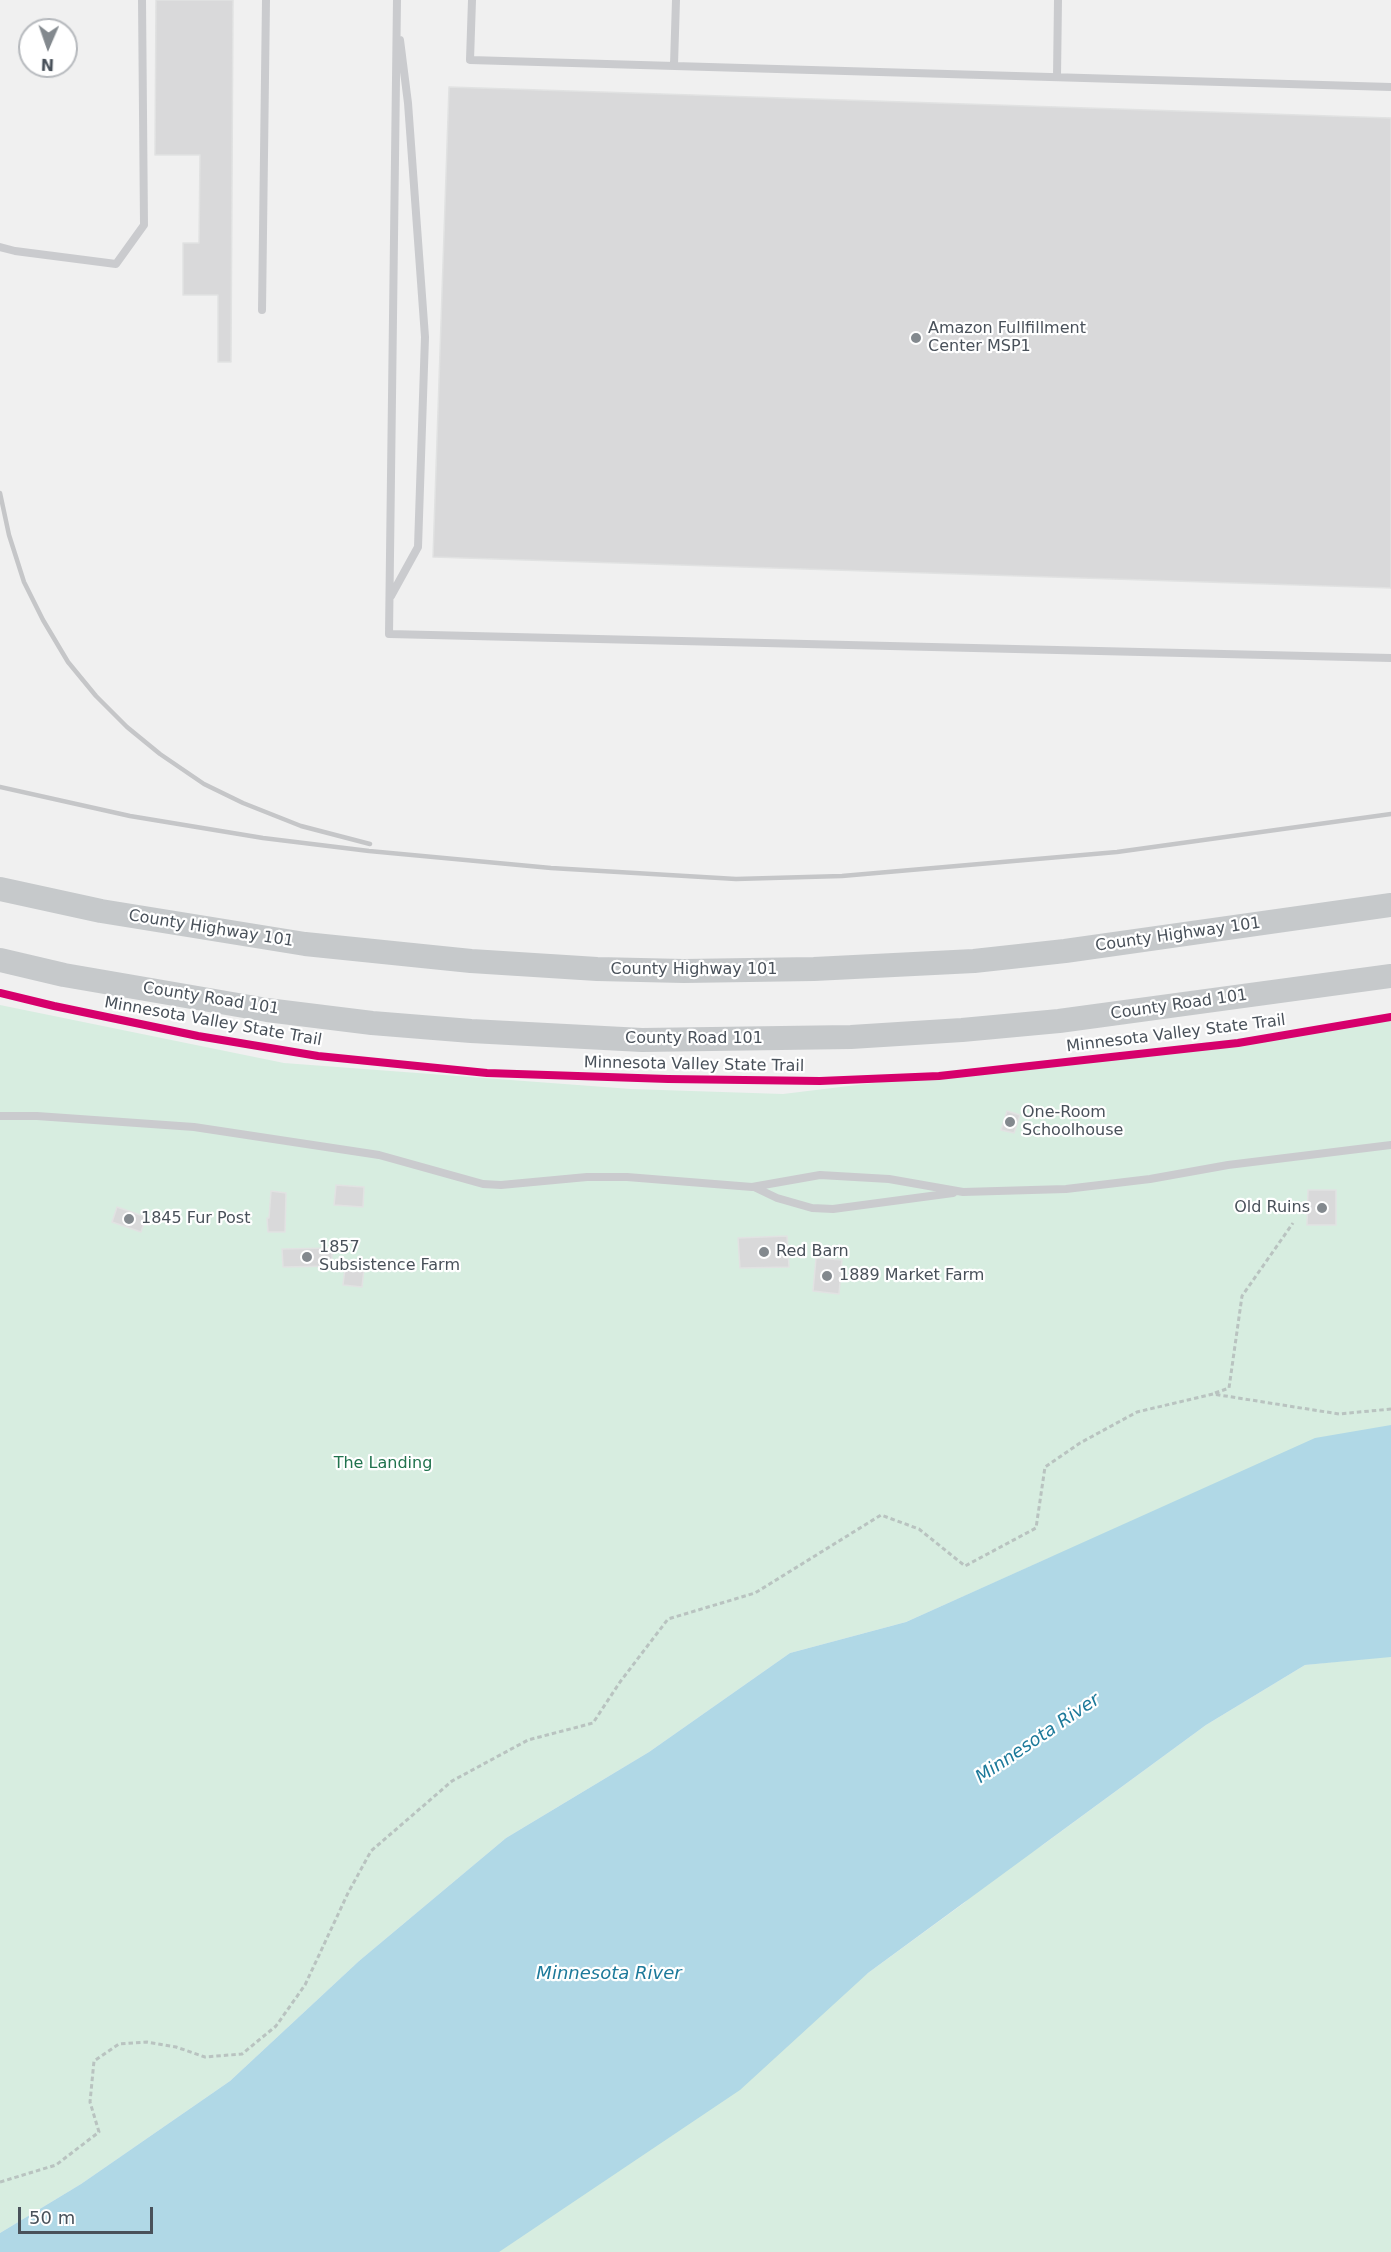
<!DOCTYPE html>
<style>
body{margin:0}
#map{position:relative;width:1391px;height:2252px;overflow:hidden;background:#f0f0f0;font-family:"DejaVu Sans",sans-serif}
canvas{display:block}
.north{position:absolute;left:18px;top:18px;width:60px;height:60px;box-sizing:border-box;background:#fff;border:2px solid #b6b9bd;border-radius:50%;rotate:182deg;font-size:16px;font-weight:700;line-height:24px;text-align:center;color:#49515a}
.north::after{content:'';display:block;margin:auto;width:21px;height:27px;background:#83898e;clip-path:polygon(50% 0,100% 100%,50% 72%,0 100%)}
.scale{position:absolute;left:18px;top:2207px;width:135px;height:27px;box-sizing:border-box;border:3px solid #49515a;border-top:0;padding-left:8px;font-size:18px;line-height:21px;white-space:nowrap;color:#49515a;-webkit-text-stroke:4px #fff;paint-order:stroke}
</style>
<div id="map">
<canvas width="1391" height="2252"></canvas>
<div class="north">N</div>
<div class="scale">50 m</div>
</div>
<script>
const context = document.querySelector('canvas').getContext('2d');
context.lineJoin = 'round';
function fillPath(path, color) { context.fillStyle = color; context.fill(path, 'evenodd'); }
const toPath = rows => new Path2D(rows.map(r => 'M' + r).join(''));
function strokePath(path, color, width, dash) { context.strokeStyle = color; context.lineWidth = width; context.lineCap = dash ? 'butt' : 'round'; context.setLineDash(dash || []); context.stroke(path); }
function label(font, color, halo, rows, align = 'center') {
  context.font = font + ' "DejaVu Sans",sans-serif'; context.lineWidth = 4.5; context.setLineDash([]); context.textBaseline = 'middle'; context.strokeStyle = halo; context.fillStyle = color; for (const [text, x, y, turn = 0] of rows) {
    context.save(); context.translate(x, y); context.rotate((+turn || 0) * Math.PI / 180); context.textAlign = isNaN(turn) ? turn : align; if (halo) context.strokeText(text, 0, 0); context.fillText(text, 0, 0); context.restore();
  }
}
fillPath(toPath([
 [0,1005,284,1063,631,1089,783,1094,1391,1020,1391,1429,1049,1558,906,1622,790,1653,649,1752,506,1838,359,1961,230,2081,81,2184,0,2233],
 [1391,1645,1391,2252,463,2252,868,1973,964,1903,981,1884,1044,1844,1206,1725,1305,1665,1363,1659]
]), '#d7ede0');
fillPath(toPath([
 [1391,1425,1391,1657,1305,1665,1206,1725,868,1973,740,2090,499,2252,0,2252,0,2233,81,2184,230,2081,359,1961,506,1838,649,1752,790,1653,906,1622,1315,1438]
]), '#b0d8e6');
const building = toPath([
 [156,0,233,0,231,362,218,362,218,295,183,295,183,243,199,243,200,155,155,155,156,0],
 [449,87,1391,118,1391,588,433,557,449,87],
 [1007,1111,1020,1115,1014,1133,1001,1130,1007,1111],
 [336,1185,364,1187,363,1207,334,1205,336,1185],
 [1308,1190,1336,1190,1336,1225,1307,1225,1308,1190],
 [271,1191,286,1193,285,1232,268,1232,267,1218,269,1218,271,1191],
 [117,1207,146,1217,141,1232,112,1222,117,1207],
 [787,1236,789,1267,740,1268,738,1238,787,1236],
 [332,1248,332,1266,283,1267,282,1249,332,1248],
 [816,1258,842,1260,839,1294,813,1291,816,1258],
 [345,1268,364,1269,362,1287,343,1285,345,1268]
]);
fillPath(building, '#d9d9da');
strokePath(building, '#e1e2e2', 1.5);
strokePath(toPath([
 [1215,1393,1229,1388,1242,1296,1293,1223],
 [0,2182,56,2165,99,2132,90,2102,94,2061,119,2044,147,2042,176,2047,205,2057,242,2054,276,2026,305,1985,348,1893,371,1851,452,1781,528,1740,593,1723,620,1682,668,1619,755,1593,881,1515,919,1529,965,1566,1036,1528,1045,1467,1080,1443,1137,1412,1213,1394,1339,1414,1391,1409]
]), '#b9c3c0', 3, [4.5, 3]);
strokePath(toPath([
 [397,0,389,634,1391,658],
 [472,0,470,60,1391,87],
 [674,65,676,0],
 [1057,77,1058,0],
 [0,247,15,251,116,264,144,225,142,0],
 [262,310,266,0],
 [391,596,418,547,425,337,408,103,400,40],
 [0,1116,37,1116,194,1127,379,1155,483,1184,501,1185,587,1177,627,1177,752,1187,820,1175,889,1179,963,1192,1066,1189,1150,1179,1228,1165,1391,1145],
 [754,1187,777,1198,812,1208,833,1209,953,1193]
]), '#cacbce', 8);
strokePath(toPath([
 [0,889,101,911,305,944,471,961,597,969,684,971,814,969,974,961,1065,951,1391,905],
 [0,960,64,975,267,1010,372,1023,471,1031,642,1040,851,1037,962,1030,1059,1021,1391,976]
]), '#c6c9cb', 24);
strokePath(toPath([
 [0,493,9,535,24,582,43,620,68,662,96,696,127,727,160,754,204,784,243,803,301,826,370,844],
 [0,787,130,816,263,838,369,851,551,868,736,879,842,876,1117,852,1391,814]
]), '#c5c6c8', 4.5);
strokePath(toPath([
 [0,993,54,1006,198,1036,318,1056,487,1073,668,1079,820,1081,939,1076,1238,1043,1391,1017]
]), '#d6006c', 8);
for (const [x, y, r, color] of [
 [916,338,6,"#83898e"],
 [1010,1122,6,"#83898e"],
 [1322,1208,6,"#83898e"],
 [129,1219,6,"#83898e"],
 [764,1252,6,"#83898e"],
 [307,1257,6,"#83898e"],
 [827,1276,6,"#83898e"]
]) { const dot = new Path2D(); dot.arc(x, y, r, 0, 2 * Math.PI); context.fillStyle = color; context.fill(dot); strokePath(dot, '#fff', 2); }
label('16px', '#49515a', '#fff', [
 ["Amazon Fullfillment",928,329],
 ["Center MSP1",928,347],
 ["One-Room",1022,1113],
 ["Schoolhouse",1022,1131],
 ["Old Ruins",1310,1208,"right"],
 ["1845 Fur Post",141,1219],
 ["1857",319,1248],
 ["Subsistence Farm",319,1266],
 ["Red Barn",776,1252],
 ["1889 Market Farm",839,1276]
], 'left');
label('16px', '#49515a', '#fff', [
 ["County Highway 101",211,929,9],
 ["County Highway 101",1178,935,-8],
 ["County Highway 101",694,970],
 ["County Road 101",211,999,9],
 ["County Road 101",1179,1005,-8],
 ["Minnesota Valley State Trail",213,1022,10],
 ["Minnesota Valley State Trail",1176,1034,-7],
 ["County Road 101",694,1039],
 ["Minnesota Valley State Trail",694,1065,1]
]);
label('16px', '#21734e', '#fff', [
 ["The Landing",383,1464]
]);
label('italic 18px', '#1c799a', '#fff', [
 ["Minnesota River",1038,1739,-34],
 ["Minnesota River",609,1974]
]);
</script>
